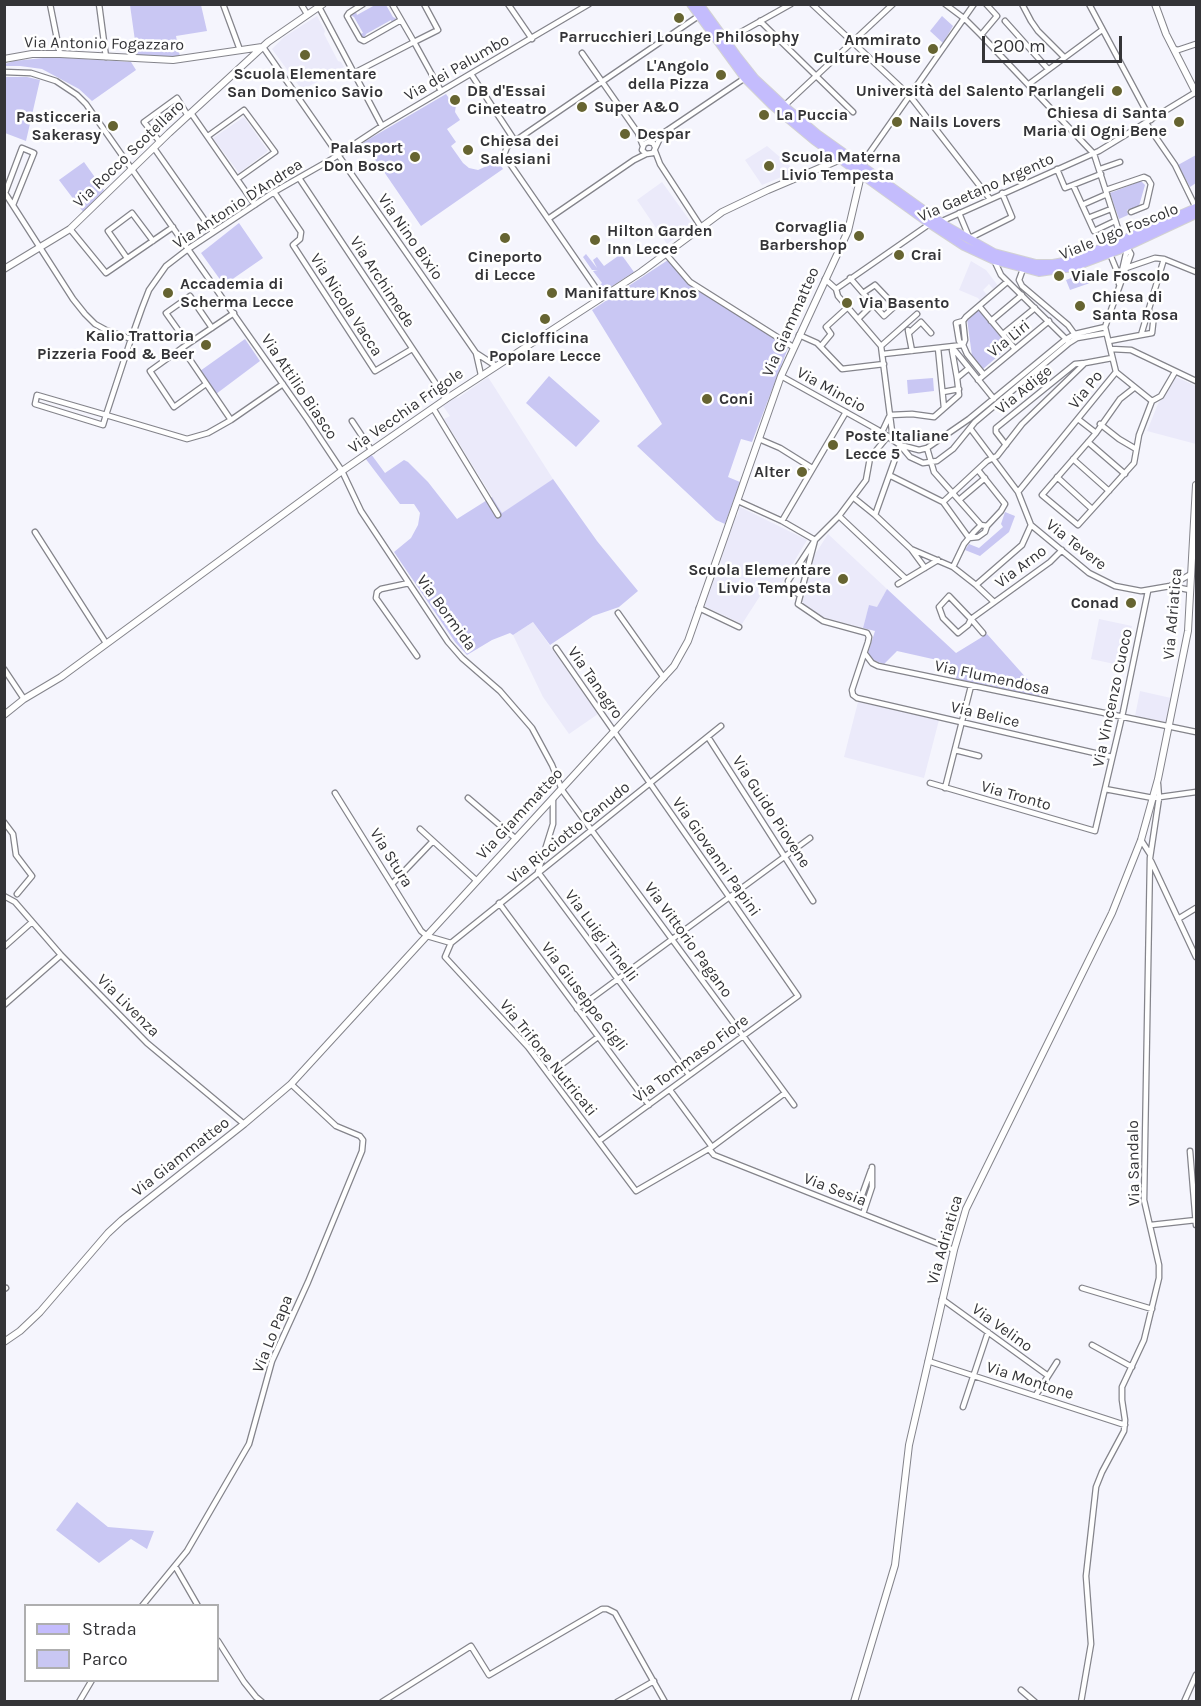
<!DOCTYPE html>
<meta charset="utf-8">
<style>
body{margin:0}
#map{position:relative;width:1201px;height:1706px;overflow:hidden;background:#f5f5fd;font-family:Karla,sans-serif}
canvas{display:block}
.frame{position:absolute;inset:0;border:6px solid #343437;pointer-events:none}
.legend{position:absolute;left:24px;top:1604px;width:195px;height:78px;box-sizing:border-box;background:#fff;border:2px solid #aeaeaf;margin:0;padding:8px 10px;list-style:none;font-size:18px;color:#343437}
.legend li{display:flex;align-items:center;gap:12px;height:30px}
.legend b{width:30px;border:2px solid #aeaeaf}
.scale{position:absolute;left:982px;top:36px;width:140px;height:27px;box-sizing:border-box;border:3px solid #343437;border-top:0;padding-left:8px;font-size:18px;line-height:21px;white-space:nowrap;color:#343437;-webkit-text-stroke:4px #fff;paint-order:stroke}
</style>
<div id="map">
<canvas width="1201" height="1706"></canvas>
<div class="frame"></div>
<ul class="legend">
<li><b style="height:8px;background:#c4bcfd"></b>Strada</li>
<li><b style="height:16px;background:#c9c7f3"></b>Parco</li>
</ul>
<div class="scale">200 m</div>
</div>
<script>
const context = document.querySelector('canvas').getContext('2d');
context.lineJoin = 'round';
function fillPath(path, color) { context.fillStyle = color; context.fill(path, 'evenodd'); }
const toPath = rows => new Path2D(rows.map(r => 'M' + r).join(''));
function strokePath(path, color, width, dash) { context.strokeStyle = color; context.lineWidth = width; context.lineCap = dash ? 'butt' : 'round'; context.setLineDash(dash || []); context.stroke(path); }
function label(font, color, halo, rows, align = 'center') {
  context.font = font + ' Karla,sans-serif'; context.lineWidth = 5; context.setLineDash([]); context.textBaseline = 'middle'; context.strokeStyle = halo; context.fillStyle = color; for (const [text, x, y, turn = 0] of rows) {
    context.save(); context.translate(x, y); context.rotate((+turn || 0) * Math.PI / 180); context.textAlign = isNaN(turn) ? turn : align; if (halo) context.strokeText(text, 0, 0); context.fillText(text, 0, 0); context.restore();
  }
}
fillPath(toPath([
 [317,16,325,31,324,34,338,61,341,62,344,67,302,90,272,49,284,37],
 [244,117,268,151,239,173,213,138],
 [767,146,796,171,762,185,745,160],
 [662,182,693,225,667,244,637,200],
 [971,261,986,270,999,287,994,290,989,284,983,290,988,296,981,302,978,298,959,290],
 [488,377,553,479,502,513,444,419,450,416,443,406,456,397,458,398],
 [1176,377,1196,386,1196,444,1147,431,1158,404],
 [738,506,807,540,779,587,769,582,742,624,704,606,715,575,719,574,722,564,720,562,735,516,737,516,739,511,737,510],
 [828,534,887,589,877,608,869,606,863,628,823,617,802,603,814,556],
 [1099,619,1132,626,1124,666,1091,659],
 [533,622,598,714,569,734,543,697,513,635],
 [1140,691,1171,698,1166,722,1135,716],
 [858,702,939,720,924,778,844,757]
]), '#ebeafa');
fillPath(toPath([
 [130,5,201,5,207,31,176,36,180,57,137,55],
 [375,5,386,5,393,17,397,19,392,23,391,20,366,34,365,37,362,38,360,34,363,33,354,17,350,15,356,12,357,15],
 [942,16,953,26,943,43,930,31],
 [53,57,131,62,136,70,92,101,79,89,42,69,20,66,5,66,5,64,14,61],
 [4,77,27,77,40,80,26,141,5,133],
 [446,94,453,104,455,103,456,105,455,112,460,120,447,129,456,142,451,146,463,163,469,168,478,170,498,161,503,169,421,226,378,163,361,144,363,145,364,142],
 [1196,155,1196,183,1190,187,1178,165],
 [84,162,104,190,84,213,59,180],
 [1141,181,1145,185,1139,206,1127,210,1128,215,1119,219,1110,193],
 [239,223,263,258,224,285,201,253],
 [586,254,597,268,593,260,597,257,604,266,621,254,634,272,603,292,599,286,602,283,593,271,598,270,592,270,583,257],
 [668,260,691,285,788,348,752,442,741,439,728,477,740,482,725,524,716,520,637,446,662,424,592,310],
 [1086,272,1090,283,1070,290,1066,280],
 [978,309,1010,346,983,369,972,356,967,319],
 [245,339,260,361,216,394,200,371],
 [549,376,600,421,576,447,526,403],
 [933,378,934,391,908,394,907,380],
 [371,454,385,473,404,460,408,462,428,482,457,519,492,497,502,513,553,479,597,541,638,591,619,607,593,616,550,645,533,622,513,635,510,633,492,640,467,655,455,642,394,552,411,538,418,525,420,513,414,504,400,504,365,458],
 [1005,512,1015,516,1009,532,980,556,965,550,969,544,979,548,1003,527,1001,524],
 [887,589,956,653,987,634,1037,690,1040,690,1039,697,956,679,957,670,945,667,946,662,897,651,884,664,873,660,868,653,875,631,863,628,869,605,877,607],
 [77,1502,108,1527,154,1531,147,1549,131,1539,99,1563,56,1530]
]), '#c9c7f3');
const minor = toPath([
 [50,4,60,54],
 [99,4,106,57],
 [223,4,240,50],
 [301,4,307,14],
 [363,4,349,13,347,16,360,39,364,41,401,20],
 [424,4,438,30,414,42,441,91],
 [508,4,532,39],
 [812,4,910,96,990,199],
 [945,4,965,19,981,35,1094,154,1120,235,1131,254,1105,327,1116,372],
 [1022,4,1031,21,1038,31,1064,57],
 [1089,4,1151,120],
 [319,7,382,126],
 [760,21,853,112],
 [1005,21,1048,69],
 [981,35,997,16,986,4],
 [725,41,791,4],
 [263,47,476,353,496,366],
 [1174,49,1178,50,1196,44],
 [582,53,638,133,643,146],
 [4,72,31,73,56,81,77,95,86,104,308,420,342,471,361,511,448,642,462,658,500,691,532,728,552,765,562,790,794,1105],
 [354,73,414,42,392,4],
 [471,74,515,141],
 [1029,84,1102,30],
 [784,106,893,4],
 [191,113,255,205],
 [1146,123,1175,165,1196,208],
 [208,136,244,110,275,152,237,179],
 [160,142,144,122,177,98,188,116],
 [650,142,745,78],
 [655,147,653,143,648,142,644,144,642,150,646,154,653,153,661,136],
 [154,148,213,232],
 [655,151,660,164,701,227],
 [863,166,868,155,974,4],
 [1057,169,1065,188,1073,185,1094,231,1115,221],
 [1100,169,1120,162],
 [299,178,446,399],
 [1073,185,1101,174],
 [1106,190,1144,177,1148,179,1151,184,1146,206,1131,212],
 [274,192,301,232,300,239,293,245,375,371,412,349],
 [13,205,34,153,22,148,5,193,73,299,85,314,95,324,106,330,131,339],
 [1082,205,1107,194],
 [959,213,969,237],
 [1088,218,1111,209],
 [548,219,634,160,646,154],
 [940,222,1099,151,1196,92],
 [70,229,106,273,173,227],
 [968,239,1012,217,1002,193],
 [665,253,690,282,793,347],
 [1110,254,1119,276],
 [127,258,108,231,132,213,153,241],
 [994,260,1001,275,1068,341],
 [1126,268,1155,258,1164,259,1196,272],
 [1023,269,1019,280,1022,286,1068,325,1076,336],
 [850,278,863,293],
 [825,279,836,289,838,296,881,346,893,439],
 [1119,284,1127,249],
 [875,285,895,306,884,316,863,293,875,285],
 [836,289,931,223],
 [602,297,504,155,507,147,515,141,700,15],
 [979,306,1015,349],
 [858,319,873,304],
 [963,321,956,323,959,341,963,345],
 [991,321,1022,295],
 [908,330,912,351],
 [910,332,921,322,931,333],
 [1003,334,1035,308],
 [799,335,817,343,842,369,884,364],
 [1141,335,1152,333,1154,315,1148,311],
 [1109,341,1141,335,1164,259],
 [188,344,166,313,190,296,212,328],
 [963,345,965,340,963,321,966,317,1007,282],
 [821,346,831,334,826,327,848,307],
 [881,346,917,314],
 [952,347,994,399],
 [182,348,150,371,174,407,206,384],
 [938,348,944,408],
 [1111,349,1131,350,1196,381],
 [952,350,957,378],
 [476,353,481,375],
 [883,354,963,345,967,354,984,375,978,380],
 [1116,372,1152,401],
 [984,375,1049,321],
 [781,376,878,430,900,445,919,450,927,448,969,419,1066,339,1075,334,1105,327],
 [283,384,231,420,208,433,187,439,106,415,37,395,35,404,103,425,106,415,131,339,142,308,149,290,166,266,188,249,274,192,332,159,382,126,589,4],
 [1134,388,1120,399,1096,433,1042,495,1078,525,1134,463,1139,435,1152,401,1161,396,1175,372],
 [943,392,959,389],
 [433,408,498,515],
 [890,415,912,414,934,417,959,395,957,378,969,368],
 [1078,419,1096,433],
 [231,420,182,348,234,313],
 [352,421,372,451],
 [1100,424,1119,439,1136,449],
 [970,428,1018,492,1031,525,1089,573,1115,586,1141,591,1170,586,1191,574],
 [882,432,889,417],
 [759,439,780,448,812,468],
 [1088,442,1125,474],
 [900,445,910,457,923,463,937,461,953,449,975,422,1069,343,1077,338,1106,333],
 [900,445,875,515,911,549,953,567,976,585,994,602],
 [1006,445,996,432,996,428,1075,364,1085,363],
 [927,448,934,472,981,525],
 [1073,459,1109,491],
 [891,476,943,502,987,461,997,456,1022,424,1085,363,1112,358],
 [1057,477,1092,509],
 [1018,492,1116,372],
 [854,498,875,515],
 [959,500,985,478],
 [738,501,782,521,846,412],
 [943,502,969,538],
 [839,516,906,579],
 [782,521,815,540],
 [35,532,106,643],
 [969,538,978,537,985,532,987,526],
 [815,540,798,604,823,621,867,633,869,637,868,642,852,690,853,695,857,698,1112,757],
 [911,549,925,568],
 [953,567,964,544,974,532,981,525,987,526,1001,511,1005,504,978,470],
 [409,583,381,589,377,592,376,598,417,656],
 [898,584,938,560],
 [976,585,1022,545,1031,525],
 [1170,586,1190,590],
 [800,595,789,588,788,581,815,540,839,516,866,480,870,458,888,436],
 [699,608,739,627],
 [618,613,664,678],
 [983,633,971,619,968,625,958,633,943,618,939,607,949,596,971,619,1050,562,1062,550],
 [556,648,798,996,599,1141],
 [866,655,872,663,878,666,1196,732],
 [4,669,24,699],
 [708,737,813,901],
 [955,750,979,756],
 [930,783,1095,831,1123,712,1148,591],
 [945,788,971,686],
 [1105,789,1153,798,1196,792],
 [335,793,421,931,427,936,451,943,721,726],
 [468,798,516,839],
 [553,799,553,824,538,872,689,1075],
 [4,822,13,834,16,855,32,876,17,894],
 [420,829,477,881],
 [1141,840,1150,854],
 [1151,861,1196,957],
 [393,883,433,841],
 [4,896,15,902,61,955,147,1043,244,1124],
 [499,903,649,1105],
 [1178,919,1196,908],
 [451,943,445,957,528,1047,636,1191,712,1147,785,1093],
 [4,947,32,922],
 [4,1005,61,955],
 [577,1009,810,838],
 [549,1074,598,1037],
 [670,1090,712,1147],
 [709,1149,714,1155,954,1250],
 [1190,1151,1196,1225],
 [865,1207,862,1195,871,1170],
 [863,1214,872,1187,872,1167],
 [1151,1225,1196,1220],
 [1082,1288,1152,1309],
 [4,1289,6,1288],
 [942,1299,1047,1375],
 [1092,1345,1132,1367],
 [928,1361,1125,1425],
 [1036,1395,1057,1362],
 [963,1407,988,1332],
 [175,1566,198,1606],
 [142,1606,187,1551,249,1444,272,1361,308,1282,362,1151,363,1140,360,1136,336,1126,291,1084],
 [218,1641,244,1682,256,1697,262,1702],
 [1021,1690,1035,1702],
 [79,1702,92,1680],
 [382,1702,471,1646,489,1675,602,1609,607,1609,615,1613,665,1702],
 [617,1702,654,1681],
 [1081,1702,1091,1644,1086,1576,1096,1487,1102,1472,1124,1431,1125,1420,1122,1400,1122,1387,1144,1340,1159,1278,1159,1265,1144,1200,1150,858,1159,798,1158,784],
 [1184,1702,1196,1675]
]);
const tertiary = toPath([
 [1155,4,1166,34,1196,93],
 [4,59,32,54,60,54,173,60,262,47],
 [4,269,70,229,169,133,268,42,323,4],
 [4,715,24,699,61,677,342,471,446,399,641,272,722,212,768,190,841,159],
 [4,1342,20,1331,40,1312,108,1233,122,1220,244,1124,291,1084,674,666,688,641,781,376,848,231,862,171],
 [854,1702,895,1565,909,1445,954,1250,966,1209,1112,913,1141,840,1158,779,1188,631,1196,485]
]);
const primary = toPath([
 [691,4,745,78,772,105,814,140,929,223,964,246,994,260,1039,272,1073,267,1121,249,1196,214],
 [699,4,736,55,755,79,784,106,817,134,946,226,994,253,1036,264,1053,264,1069,261,1123,240,1196,208]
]);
strokePath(minor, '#84848b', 7);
strokePath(tertiary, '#84848b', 8);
strokePath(primary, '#d2d2d3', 10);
strokePath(minor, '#fff', 4.5);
strokePath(tertiary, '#fff', 6);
strokePath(primary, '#c4bcfd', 8);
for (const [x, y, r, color] of [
 [679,18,6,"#666431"],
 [933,49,6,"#666431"],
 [305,55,6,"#666431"],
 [721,75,6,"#666431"],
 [1117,91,6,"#666431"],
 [455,100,6,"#666431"],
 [582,107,6,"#666431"],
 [764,115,6,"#666431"],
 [897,122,6,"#666431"],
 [1179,122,6,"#666431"],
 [113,126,6,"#666431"],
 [625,134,6,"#666431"],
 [468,150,6,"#666431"],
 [415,157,6,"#666431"],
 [769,166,6,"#666431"],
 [859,236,6,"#666431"],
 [505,238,6,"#666431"],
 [595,240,6,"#666431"],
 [899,255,6,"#666431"],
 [1059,276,6,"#666431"],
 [168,293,6,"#666431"],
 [552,293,6,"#666431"],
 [847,303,6,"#666431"],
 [1080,306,6,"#666431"],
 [545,319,6,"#666431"],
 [206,345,6,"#666431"],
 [707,399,6,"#666431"],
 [833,445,6,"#666431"],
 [802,472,6,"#666431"],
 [843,579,6,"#666431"],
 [1131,603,6,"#666431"]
]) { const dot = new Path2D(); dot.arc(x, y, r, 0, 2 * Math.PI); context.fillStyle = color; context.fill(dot); strokePath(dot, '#fff', 2); }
label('bold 16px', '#343437', '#fff', [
 ["Parrucchieri Lounge Philosophy",679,37,"center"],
 ["Ammirato",921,40,"right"],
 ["Culture House",921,58,"right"],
 ["L'Angolo",709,66,"right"],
 ["della Pizza",709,84,"right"],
 ["Scuola Elementare",305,74,"center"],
 ["San Domenico Savio",305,92,"center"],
 ["DB d'Essai",467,91],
 ["Cineteatro",467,109],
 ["Università del Salento Parlangeli",1105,91,"right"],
 ["Super A&O",594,107],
 ["Chiesa di Santa",1167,113,"right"],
 ["Maria di Ogni Bene",1167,131,"right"],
 ["La Puccia",776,115],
 ["Pasticceria",101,117,"right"],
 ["Sakerasy",101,135,"right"],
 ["Nails Lovers",909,122],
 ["Despar",637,134],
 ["Chiesa dei",480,141],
 ["Salesiani",480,159],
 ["Palasport",403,148,"right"],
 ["Don Bosco",403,166,"right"],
 ["Scuola Materna",781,157],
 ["Livio Tempesta",781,175],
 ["Corvaglia",847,227,"right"],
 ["Barbershop",847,245,"right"],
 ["Hilton Garden",607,231],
 ["Inn Lecce",607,249],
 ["Crai",911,255],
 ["Cineporto",505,257,"center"],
 ["di Lecce",505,275,"center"],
 ["Viale Foscolo",1071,276],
 ["Accademia di",180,284],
 ["Scherma Lecce",180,302],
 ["Manifatture Knos",564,293],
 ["Chiesa di",1092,297],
 ["Santa Rosa",1092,315],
 ["Via Basento",859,303],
 ["Kalio Trattoria",194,336,"right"],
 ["Pizzeria Food & Beer",194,354,"right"],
 ["Ciclofficina",545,338,"center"],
 ["Popolare Lecce",545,356,"center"],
 ["Coni",719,399],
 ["Poste Italiane",845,436],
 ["Lecce 5",845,454],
 ["Alter",790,472,"right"],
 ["Scuola Elementare",831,570,"right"],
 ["Livio Tempesta",831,588,"right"],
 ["Conad",1119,603,"right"]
], 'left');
label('16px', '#343437', '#fff', [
 ["Via Antonio Fogazzaro",104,44,1],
 ["Via dei Palumbo",457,68,-30],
 ["Via Rocco Scotellaro",129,154,-44],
 ["Via Gaetano Argento",986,188,-24],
 ["Via Antonio D'Andrea",238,204,-33],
 ["Viale Ugo Foscolo",1119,232,-22],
 ["Via Nino Bixio",410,237,55],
 ["Via Archimede",382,282,57],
 ["Via Nicola Vacca",346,305,57],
 ["Via Giammatteo",791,322,-66],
 ["Via Liri",1009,339,-39],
 ["Via Attilio Biasco",299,387,56],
 ["Via Mincio",831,390,29],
 ["Via Adige",1024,390,-39],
 ["Via Po",1086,390,-51],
 ["Via Vecchia Frigole",406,411,-35],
 ["Via Tevere",1076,545,38],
 ["Via Arno",1021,567,-37],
 ["Via Bormida",446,613,54],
 ["Via Adriatica",1173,614,-85],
 ["Via Flumendosa",992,678,12],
 ["Via Tanagro",595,683,55],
 ["Via Vincenzo Cuoco",1113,698,-78],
 ["Via Belice",985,715,13],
 ["Via Tronto",1016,796,16],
 ["Via Guido Piovene",771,812,57],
 ["Via Giammatteo",520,814,-47],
 ["Via Ricciotto Canudo",569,833,-39],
 ["Via Giovanni Papini",716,857,55],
 ["Via Stura",391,858,58],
 ["Via Luigi Tinelli",601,936,53],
 ["Via Vittorio Pagano",688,940,54],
 ["Via Giuseppe Gigli",584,997,53],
 ["Via Livenza",128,1006,45],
 ["Via Trifone Nutricati",548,1058,51],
 ["Via Tommaso Fiore",691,1059,-36],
 ["Via Giammatteo",181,1157,-38],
 ["Via Sandalo",1134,1163,-91],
 ["Via Sesia",835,1190,21],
 ["Via Adriatica",945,1240,-74],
 ["Via Velino",1002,1328,36],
 ["Via Lo Papa",273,1334,-68],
 ["Via Montone",1030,1381,18]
]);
</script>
